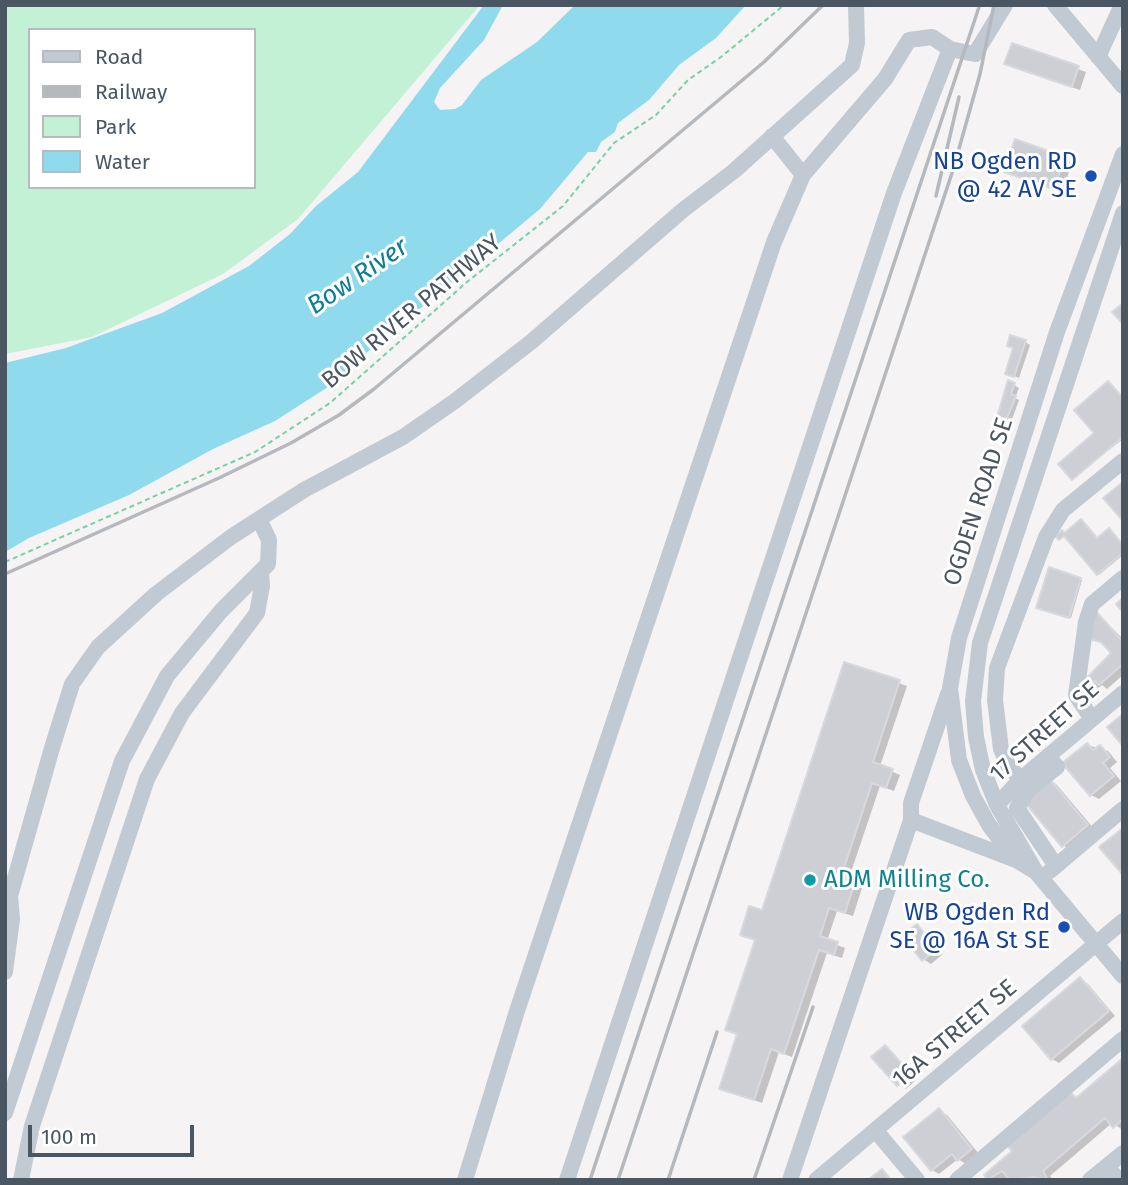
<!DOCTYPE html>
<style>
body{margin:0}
#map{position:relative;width:1128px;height:1185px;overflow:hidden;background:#f5f3f3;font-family:"Fira Sans",sans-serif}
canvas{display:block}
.frame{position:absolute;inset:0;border:7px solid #4a5661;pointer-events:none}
.legend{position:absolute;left:28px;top:28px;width:228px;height:161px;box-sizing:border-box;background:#fff;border:2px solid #b7bbc0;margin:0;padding:9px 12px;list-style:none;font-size:21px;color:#4a5661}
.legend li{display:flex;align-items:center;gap:14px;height:35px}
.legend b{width:35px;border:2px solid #b7bbc0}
.scale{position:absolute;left:28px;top:1125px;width:166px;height:32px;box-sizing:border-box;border:4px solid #4a5661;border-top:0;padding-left:9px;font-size:21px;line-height:24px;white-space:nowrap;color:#4a5661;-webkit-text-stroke:5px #fff;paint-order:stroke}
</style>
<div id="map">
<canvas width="1128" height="1185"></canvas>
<div class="frame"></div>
<ul class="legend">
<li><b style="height:9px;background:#c1cad2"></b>Road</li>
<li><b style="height:9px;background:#b5b8bd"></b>Railway</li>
<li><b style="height:19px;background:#c3f1d5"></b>Park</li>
<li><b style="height:19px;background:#90daee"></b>Water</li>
</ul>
<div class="scale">100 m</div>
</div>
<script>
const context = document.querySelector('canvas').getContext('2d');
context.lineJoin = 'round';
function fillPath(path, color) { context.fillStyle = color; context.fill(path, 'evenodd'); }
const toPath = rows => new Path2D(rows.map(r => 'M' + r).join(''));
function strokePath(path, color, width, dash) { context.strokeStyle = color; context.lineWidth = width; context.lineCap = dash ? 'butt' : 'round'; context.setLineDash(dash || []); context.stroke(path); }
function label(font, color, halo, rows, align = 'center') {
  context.font = font + ' "Fira Sans",sans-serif'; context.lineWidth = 6; context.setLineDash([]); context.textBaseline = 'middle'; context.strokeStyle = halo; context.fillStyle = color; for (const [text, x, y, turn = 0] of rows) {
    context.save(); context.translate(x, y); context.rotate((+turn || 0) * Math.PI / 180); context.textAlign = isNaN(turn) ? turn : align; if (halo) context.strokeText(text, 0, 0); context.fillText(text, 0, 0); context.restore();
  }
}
fillPath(toPath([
 [5,5,480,5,298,219,223,274,92,337,5,354],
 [30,30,254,30,254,187,30,187]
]), '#c3f1d5');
fillPath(toPath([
 [484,5,503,5,484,40,440,88,434,102,440,110,455,109,462,105,481,80,537,42,575,5,746,5,716,38,679,65,649,100,618,123,615,132,601,142,596,152,588,152,540,209,410,317,392,327,342,378,275,421,213,449,129,495,29,538,5,552,5,363,66,348,162,313,249,266,290,234,316,206,358,172]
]), '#90daee');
fillPath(toPath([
 [1013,45,1086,72,1080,90,1014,67],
 [1064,158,1072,163,1062,192,1006,172],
 [1025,342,1030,345,1019,378,1012,375],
 [1009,382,1019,388,1015,398,1019,400,1011,422,1004,419,1005,402,1002,400],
 [1123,399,1123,439,1073,478,1097,433],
 [1065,535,1123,546,1123,555,1099,575,1066,536,1060,539],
 [1050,570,1082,580,1071,618,1040,608],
 [1095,611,1123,639,1123,675,1107,689,1102,685,1089,697,1081,692,1114,654,1106,644,1090,638],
 [845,664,907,686,880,766,900,775,894,791,880,786,848,881,862,888,853,916,837,911,827,941,845,948,842,958,827,953,792,1057,779,1052,762,1103,721,1088,739,1035,727,1029,756,941,742,934,763,913],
 [1087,745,1108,751,1117,762,1110,768,1121,781,1099,799,1091,795],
 [1049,780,1056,784,1095,830,1071,850,1063,845],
 [917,926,943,954,931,964,923,959],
 [1080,979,1088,984,1115,1016,1059,1063,1052,1059],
 [885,1047,917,1079,906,1089,874,1057],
 [1123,1060,1123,1130,1112,1123,1050,1176,1053,1180,1012,1180,1009,1176,1004,1180,990,1180,986,1175,1014,1152,1069,1092,1078,1098],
 [939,1111,947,1115,979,1154,966,1164,958,1159,939,1174,932,1170]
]), '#0003');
const building = toPath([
 [1012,43,1079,66,1072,87,1004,64,1012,43],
 [1015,139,1065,157,1054,189,1004,172,1015,139],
 [1123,303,1123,324,1112,312,1123,303],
 [1010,335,1026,340,1014,377,1005,374,1013,348,1007,346,1010,335],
 [1008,380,1015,383,1011,394,1016,396,1007,418,1012,420,1010,423,997,417,1008,380],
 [1108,381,1123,398,1123,437,1072,480,1058,464,1094,433,1074,410,1108,381],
 [1123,482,1123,521,1103,498,1123,482],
 [1081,519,1097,538,1109,528,1123,545,1123,553,1097,575,1064,536,1059,540,1055,536,1062,530,1064,533,1081,519],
 [1049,567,1081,578,1069,618,1036,608,1049,567],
 [1123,598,1123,612,1116,604,1123,598],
 [1094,609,1123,642,1123,664,1099,685,1094,681,1080,694,1076,689,1111,653,1101,642,1088,639,1094,609],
 [844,662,900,680,873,762,893,769,886,788,872,783,841,877,855,882,845,913,829,908,820,936,838,942,834,955,819,950,784,1054,771,1049,754,1100,719,1089,737,1034,725,1030,755,940,740,935,749,906,762,910,844,662],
 [1123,714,1123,746,1107,727,1123,714],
 [1087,743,1093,750,1100,745,1110,757,1103,763,1114,776,1090,796,1062,763,1087,743],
 [1048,777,1088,825,1062,847,1022,799,1048,777],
 [1123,828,1123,875,1099,847,1123,828],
 [917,924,937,949,922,961,902,936,917,924],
 [1080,977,1109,1011,1051,1060,1022,1026,1080,977],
 [885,1045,911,1074,897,1086,871,1057,885,1045],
 [1123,1058,1123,1119,1113,1128,1105,1118,1043,1171,1048,1180,1033,1177,1010,1180,1002,1171,987,1180,984,1175,1012,1151,1006,1144,1069,1090,1076,1098,1123,1058],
 [939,1108,972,1149,957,1161,952,1154,931,1171,903,1137,939,1108],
 [882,1169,891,1180,869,1180,869,1179,882,1169]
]);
fillPath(building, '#cdcfd5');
strokePath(building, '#d7d9de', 2);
strokePath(toPath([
 [5,562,255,452,330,403,467,282,563,206,614,143,656,115,688,80,721,57,784,5]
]), '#7ad0a6', 2, [5, 3.5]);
strokePath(toPath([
 [1055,5,1123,86],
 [1098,57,1121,7],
 [772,136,803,175],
 [1123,213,980,643,973,701,976,737,983,770,997,805,1036,872,1123,976],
 [1092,719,1076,695,1086,622,1092,604,1123,578],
 [1029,789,1057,767,1048,756],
 [997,805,1021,779,1123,693],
 [911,820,1016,860],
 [1056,866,1017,808,1029,789,1008,765,1001,749,995,700,997,668,1046,537,1063,510,1123,461],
 [1050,871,1123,809],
 [1036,872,1016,860,989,825,973,796,959,760,950,688,959,638,1057,332,1123,154],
 [5,972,12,919,10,896,52,748,72,684,98,647,156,594,231,537,304,490,403,437,455,401,531,342,683,210,734,171,852,65,857,43,856,5],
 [5,1113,122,761,167,676,221,611,268,564,269,540,259,519],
 [876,1131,917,1180],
 [1107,1166,1118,1180],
 [21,1180,32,1126,147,779,182,713,257,613,262,586,261,571],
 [465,1180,517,1011,774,242,803,175,885,79,909,40,932,37,950,49,975,54,1005,5],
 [567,1180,894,193,950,49],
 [790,1180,911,820,911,803,948,694],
 [816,1180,1123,921],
 [957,1180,1123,1039],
 [1090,1180,1123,1153]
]), '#c1cad2', 16);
strokePath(toPath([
 [936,196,959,97],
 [5,574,219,478,291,443,339,415,374,389,764,62,823,5],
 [590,1180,979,7],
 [618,1180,953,170,980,74,994,5],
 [668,1180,717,1032],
 [754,1180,813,1007]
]), '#b5b8bd', 3.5);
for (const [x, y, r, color] of [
 [1091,176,7,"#1a4fb4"],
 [810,880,7,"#0f9aa8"],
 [1064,927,7,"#1a4fb4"]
]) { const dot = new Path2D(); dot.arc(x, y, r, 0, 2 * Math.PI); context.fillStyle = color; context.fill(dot); strokePath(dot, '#fff', 2.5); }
label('24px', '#164399', '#fff', [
 ["NB Ogden RD",1077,162],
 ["@ 42 AV SE",1077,190],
 ["WB Ogden Rd",1050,913],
 ["SE @ 16A St SE",1050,941]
], 'right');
label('24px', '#4a5661', '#fff', [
 ["BOW RIVER PATHWAY",412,312,-40],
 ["OGDEN ROAD SE",979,502,-72],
 ["17 STREET SE",1045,732,-42],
 ["16A STREET SE",955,1034,-40]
]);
label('24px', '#0d838f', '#fff', [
 ["ADM Milling Co.",824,880]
], 'left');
label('italic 26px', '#0c7c9b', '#fff', [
 ["Bow River",358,277,-34]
]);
</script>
